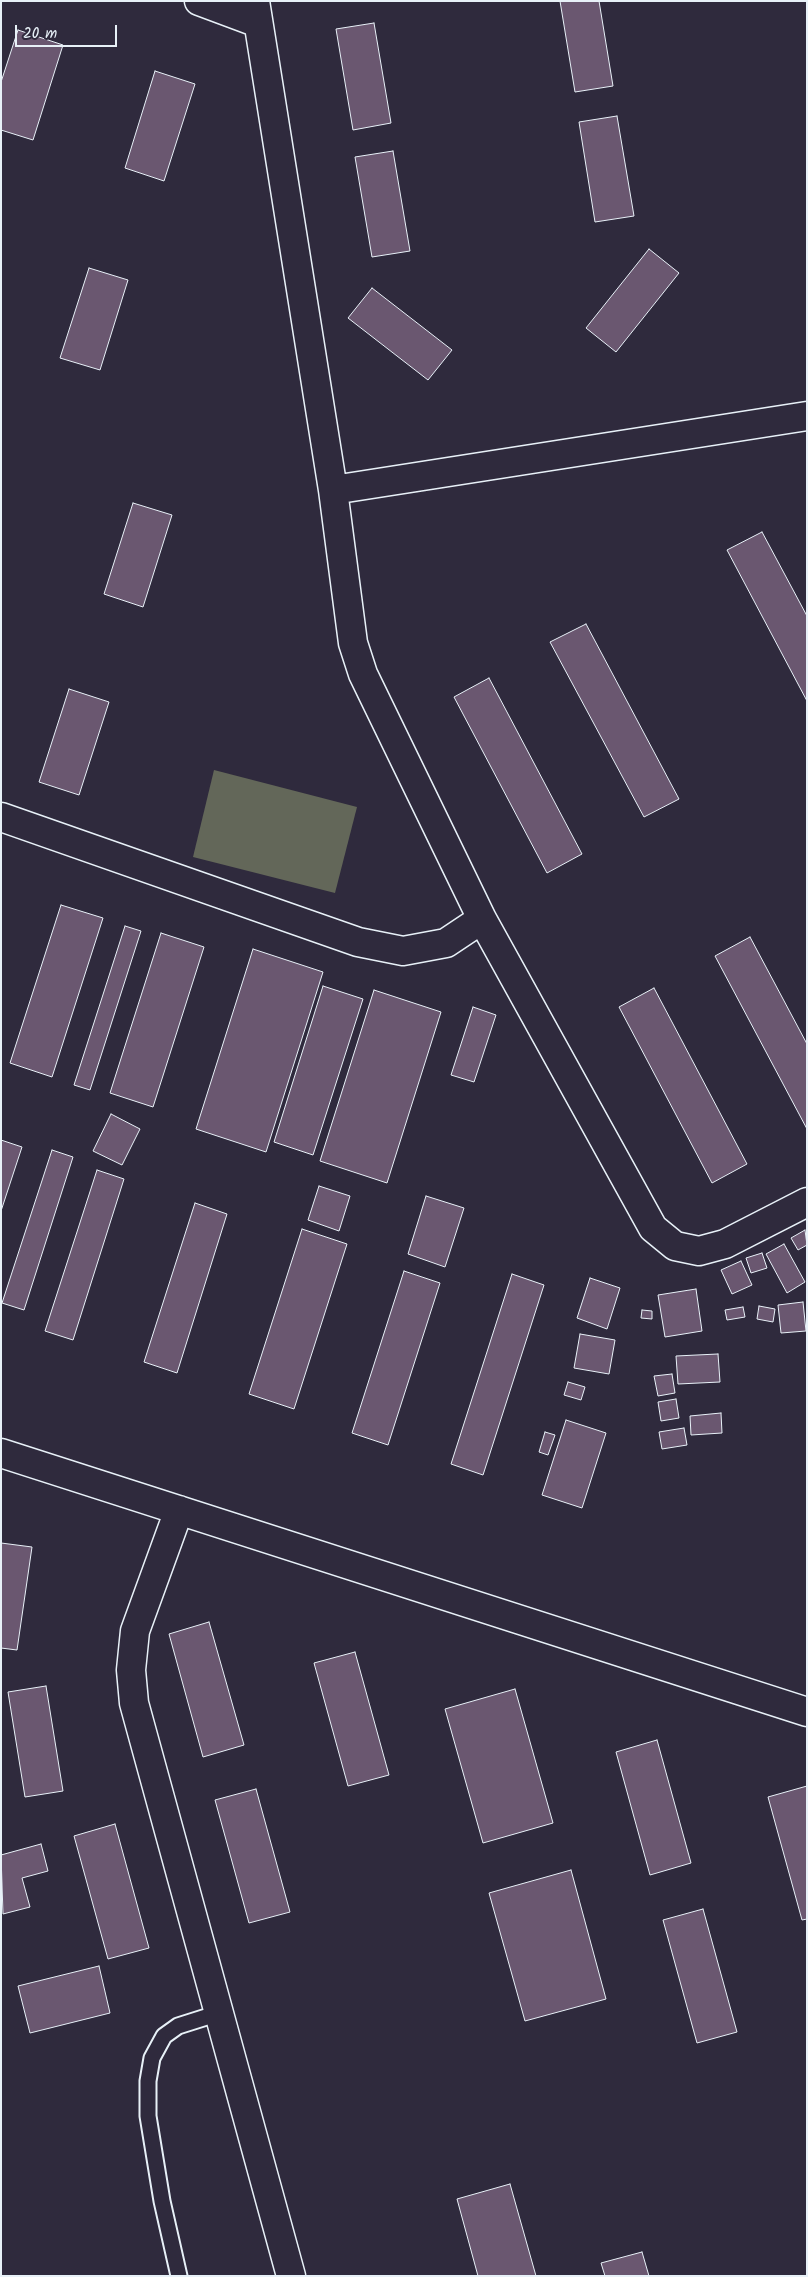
<!DOCTYPE html>
<style>
body{margin:0}
#map{position:relative;width:808px;height:2277px;overflow:hidden;background:#2f2a3d;font-family:Kalam,sans-serif}
canvas{display:block}
.frame{position:absolute;inset:0;border:2px solid #e8f1f8;pointer-events:none}
.scale{position:absolute;left:15px;top:25px;width:102px;height:22px;box-sizing:border-box;border:2px solid #e8f1f8;border-top:0;padding-left:6px;font-size:15px;line-height:18px;white-space:nowrap;color:#e8f1f8;-webkit-text-stroke:4px #2f2a3d;paint-order:stroke}
</style>
<div id="map">
<canvas width="808" height="2277"></canvas>
<div class="frame"></div>
<div class="scale">20 m</div>
</div>
<script>
const context = document.querySelector('canvas').getContext('2d');
context.lineJoin = 'round';
function fillPath(path, color) { context.fillStyle = color; context.fill(path, 'evenodd'); }
const toPath = rows => new Path2D(rows.map(r => 'M' + r).join(''));
function strokePath(path, color, width, dash) { context.strokeStyle = color; context.lineWidth = width; context.lineCap = dash ? 'butt' : 'round'; context.setLineDash(dash || []); context.stroke(path); }
fillPath(toPath([
 [214,770,357,807,335,893,193,857]
]), '#636759');
const building = toPath([
 [560,1,599,1,613,86,575,92,560,1],
 [374,23,391,123,353,130,336,29,374,23],
 [18,30,63,45,33,140,1,130,1,82,18,30],
 [155,71,195,84,164,181,125,168,155,71],
 [617,116,634,216,595,222,579,122,617,116],
 [393,151,410,251,372,257,355,157,393,151],
 [649,249,679,273,616,352,586,328,649,249],
 [89,268,128,280,100,370,60,358,89,268],
 [372,288,452,350,428,380,348,318,372,288],
 [133,503,172,515,143,607,104,594,133,503],
 [762,532,807,616,807,701,727,550,762,532],
 [586,624,679,799,644,817,550,642,586,624],
 [489,678,582,854,547,873,454,697,489,678],
 [69,689,109,702,79,795,39,782,69,689],
 [61,905,103,918,52,1077,10,1063,61,905],
 [125,926,141,931,90,1090,74,1085,125,926],
 [161,933,204,947,153,1107,110,1093,161,933],
 [750,937,807,1044,807,1129,715,956,750,937],
 [253,949,323,972,266,1152,196,1129,253,949],
 [323,986,363,999,313,1155,274,1142,323,986],
 [654,988,747,1164,712,1183,619,1007,654,988],
 [374,990,441,1012,387,1183,320,1161,374,990],
 [473,1007,496,1015,474,1082,451,1075,473,1007],
 [111,1114,140,1129,122,1165,93,1151,111,1114],
 [1,1140,22,1147,1,1211,1,1140],
 [52,1150,73,1157,24,1310,2,1303,52,1150],
 [97,1170,124,1179,73,1340,45,1331,97,1170],
 [319,1186,350,1196,339,1231,308,1220,319,1186],
 [426,1196,464,1208,445,1267,408,1254,426,1196],
 [195,1203,227,1214,177,1373,144,1362,195,1203],
 [302,1229,347,1244,294,1409,249,1394,302,1229],
 [805,1230,807,1245,798,1250,791,1238,805,1230],
 [784,1244,805,1282,787,1293,766,1254,784,1244],
 [762,1253,767,1268,751,1273,746,1258,762,1253],
 [741,1261,752,1285,732,1294,721,1270,741,1261],
 [404,1271,440,1283,388,1445,352,1433,404,1271],
 [512,1274,544,1285,483,1475,451,1464,512,1274],
 [590,1278,620,1288,607,1329,577,1318,590,1278],
 [696,1289,702,1331,665,1337,658,1295,696,1289],
 [803,1302,806,1331,781,1333,778,1305,803,1302],
 [759,1306,775,1309,773,1322,757,1319,759,1306],
 [743,1307,745,1317,727,1320,725,1310,743,1307],
 [642,1310,652,1311,652,1319,641,1318,642,1310],
 [580,1334,615,1340,609,1374,574,1368,580,1334],
 [718,1354,720,1382,678,1384,676,1356,718,1354],
 [672,1374,675,1393,658,1396,654,1376,672,1374],
 [568,1382,585,1387,581,1400,564,1395,568,1382],
 [676,1399,679,1418,661,1421,658,1402,676,1399],
 [721,1413,722,1433,691,1435,690,1416,721,1413],
 [566,1420,606,1433,582,1508,542,1495,566,1420],
 [684,1428,687,1445,662,1449,659,1432,684,1428],
 [545,1432,555,1435,548,1455,539,1452,545,1432],
 [1,1543,32,1547,17,1650,1,1648,1,1543],
 [209,1622,244,1745,203,1757,169,1634,209,1622],
 [355,1652,389,1775,348,1786,314,1663,355,1652],
 [46,1686,63,1791,25,1797,8,1692,46,1686],
 [515,1689,553,1823,483,1843,445,1709,515,1689],
 [657,1740,691,1863,650,1875,616,1752,657,1740],
 [807,1786,807,1919,802,1920,768,1797,807,1786],
 [256,1789,290,1912,249,1923,215,1800,256,1789],
 [115,1824,149,1948,108,1959,74,1836,115,1824],
 [41,1844,48,1871,22,1878,30,1907,3,1914,1,1855,41,1844],
 [571,1870,606,1999,525,2021,489,1893,571,1870],
 [703,1909,737,2032,697,2043,663,1920,703,1909],
 [99,1966,110,2013,30,2033,18,1986,99,1966],
 [510,2184,536,2276,478,2276,457,2199,510,2184],
 [642,2252,649,2276,605,2276,601,2263,642,2252]
]);
fillPath(building, '#6a5770');
strokePath(building, '#e8f1f8', 1);
const service = toPath([
 [179,2276,162,2201,148,2116,148,2081,152,2058,164,2036,178,2026,219,2013]
]);
const minor = toPath([
 [199,1,258,23],
 [255,1,333,490,353,643,363,674,482,919,653,1228,675,1246,699,1251,725,1244,807,1202],
 [333,490,807,416],
 [1,817,358,942,403,951,446,943,482,919],
 [1,1453,807,1712],
 [179,1510,135,1631,131,1670,134,1703,291,2276]
]);
strokePath(service, '#e8f1f8', 19);
strokePath(minor, '#e8f1f8', 31);
strokePath(service, '#2f2a3d', 15);
strokePath(minor, '#2f2a3d', 28);
</script>
